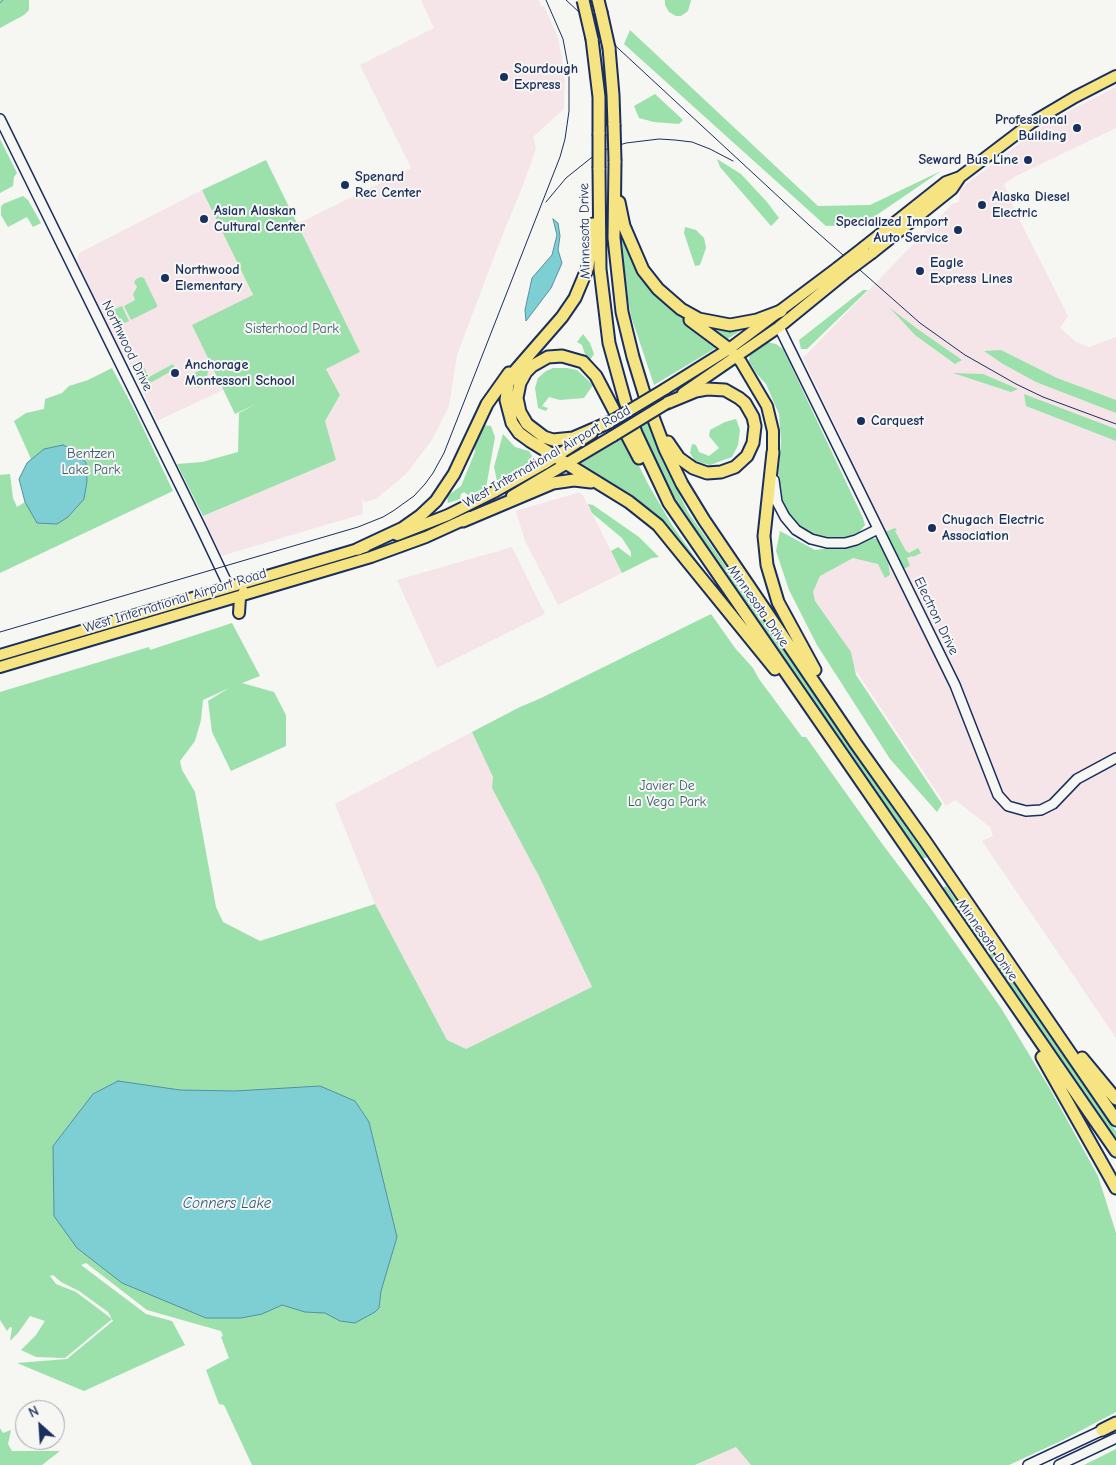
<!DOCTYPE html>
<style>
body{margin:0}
#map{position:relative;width:1116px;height:1465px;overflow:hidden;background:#f6f6f2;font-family:"Comic Neue",sans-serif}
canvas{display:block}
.north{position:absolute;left:15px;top:1400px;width:50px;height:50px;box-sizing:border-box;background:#f6f6f2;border:1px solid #9ea6b7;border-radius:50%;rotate:334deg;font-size:14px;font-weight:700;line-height:20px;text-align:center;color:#1b2f5e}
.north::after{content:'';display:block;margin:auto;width:18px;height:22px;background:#1b2f5e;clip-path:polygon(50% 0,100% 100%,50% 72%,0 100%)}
</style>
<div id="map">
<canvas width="1116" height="1465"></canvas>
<div class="north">N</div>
</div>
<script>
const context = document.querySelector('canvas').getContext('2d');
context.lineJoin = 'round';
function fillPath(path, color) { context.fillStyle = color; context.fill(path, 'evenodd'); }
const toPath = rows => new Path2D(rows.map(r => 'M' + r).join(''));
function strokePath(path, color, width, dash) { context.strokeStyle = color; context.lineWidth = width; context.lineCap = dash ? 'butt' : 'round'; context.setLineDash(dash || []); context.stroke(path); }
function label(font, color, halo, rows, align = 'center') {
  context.font = font + ' "Comic Neue",sans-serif'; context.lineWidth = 4; context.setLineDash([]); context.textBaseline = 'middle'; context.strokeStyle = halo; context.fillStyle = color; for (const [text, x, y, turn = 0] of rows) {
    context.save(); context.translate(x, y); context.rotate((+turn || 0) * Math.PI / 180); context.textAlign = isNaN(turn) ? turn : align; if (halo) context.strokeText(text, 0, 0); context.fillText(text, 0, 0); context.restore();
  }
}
fillPath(toPath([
 [421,0,538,0,542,7,544,6,558,38,565,74,564,109,533,137,536,149,523,185,497,249,457,355,449,406,432,440,406,474,376,499,366,502,362,499,363,514,221,556,203,516,336,460,325,421,340,395,326,369,360,352,297,224,411,168,360,65,434,28],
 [1116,87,1116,128,1014,177,1004,184,1014,209,1068,316,1060,328,1076,342,1089,347,1116,337,1116,1038,982,841,993,836,990,827,955,800,946,806,808,599,815,575,889,539,803,358,952,204,959,202,960,189,1049,121],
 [202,190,253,296,193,325,223,390,157,421,126,357,124,358,77,261,79,253],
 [580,492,585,499,622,573,558,605,525,541,516,511],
 [512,547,545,614,437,668,397,580],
 [472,732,592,988,466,1049,447,1040,375,904,335,804],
 [741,1445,752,1465,696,1465]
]), '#f6e5e8');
fillPath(toPath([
 [0,0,29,0,29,10,24,15,0,28],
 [691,0,688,11,681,16,676,16,669,12,665,5,665,0],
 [630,30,818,206,870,205,941,171,862,225,826,226,624,44],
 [655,94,683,120,679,124,654,122,639,118,634,106],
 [0,139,17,173,14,177,13,186,0,193],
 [717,159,741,174,767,202,779,218,771,226,720,167],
 [266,160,360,352,326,369,340,395,325,421,336,460,203,516,177,464,202,462,238,452,239,413,256,404,235,414,192,325,253,295,202,190],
 [23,196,28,200,41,223,33,227,27,217,8,227,1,215,1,207,3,204],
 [619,222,647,282,662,302,718,343,719,346,654,385,631,316,620,252],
 [685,227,696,230,704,238,706,248,700,265,695,266,684,233],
 [141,277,144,278,157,305,157,307,131,320,124,306,135,300,133,294,137,287,134,282,136,279],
 [863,290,868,290,807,349,801,349,799,340],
 [122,306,129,321,118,326,111,311],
 [890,308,919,330,962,360,955,364,915,335],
 [700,322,746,327,726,340],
 [583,334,590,343,594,354,590,360,585,354,582,345,577,342],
 [767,342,776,344,783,349,863,518,865,525,856,536,846,540,825,539,809,535,798,528,789,518,777,497,781,441,779,414,766,384,757,374,749,361,750,353],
 [1001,350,1057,378,1116,400,1116,413,1036,382,1003,364,984,351],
 [140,360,149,377,173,364,175,369,152,382,142,384,132,364],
 [112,368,135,411,173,491,0,573,0,475,10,474,13,498,17,507,25,502,19,479,27,463,31,459,14,421,26,413,44,409,45,399,62,393,69,386,88,380],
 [553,368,567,368,577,370,593,385,584,398,560,400,549,397,542,406,548,408,546,411,538,408,535,388,538,378,546,371],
 [200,370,208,371,207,377,203,385,198,388,191,375],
 [953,373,983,374,1018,389,1011,392],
 [1024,394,1116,429,1116,441,1026,406],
 [736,419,740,430,738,445,732,457,710,465,695,461,690,453,692,444,696,445,699,452,709,456,719,448,709,436,710,430,725,422],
 [647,421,662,460,688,512,927,857,922,859,690,523,666,483,648,446,640,426],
 [483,425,491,426,495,437,486,488,468,495,464,492,461,494,460,499,448,503,447,496,461,486,475,452,474,444],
 [503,434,515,447,529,451,532,456,528,463,497,481,494,467],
 [624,436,648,484,672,525,740,621,688,556,578,468,581,462],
 [588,504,593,505,639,537,659,557,652,558,622,573,611,551,618,547,631,557,631,552,622,538,592,513],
 [895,528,897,530,895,531,906,551,909,553,918,548,921,553,913,557,912,556,907,558,910,566,903,569,885,532],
 [780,531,815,550,859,544,872,538,877,539,888,562,890,575,885,578,878,564,853,558,820,576,813,592,815,601,851,652,856,675,942,804,937,812,890,759,817,645,789,590,776,551],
 [711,614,735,648,753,668,759,679,802,737,806,737,883,845,929,906,1001,1008,1050,1089,1098,1176,1116,1233,1116,1412,1063,1440,1009,1465,751,1465,736,1447,695,1465,252,1465,224,1405,219,1404,206,1370,229,1358,221,1337,223,1336,221,1331,147,1310,86,1263,81,1265,146,1314,172,1321,185,1345,84,1391,17,1363,67,1359,113,1321,112,1319,65,1358,36,1357,21,1350,36,1335,45,1321,30,1316,18,1333,10,1341,12,1328,10,1327,7,1331,0,1320,0,692,149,647,150,650,232,623,260,676,242,683,274,692,286,715,286,746,231,771,212,732,208,701,229,688,203,700,201,720,195,741,180,761,182,770,195,792,216,907,223,922,260,941,375,904,447,1040,466,1049,592,987,538,874,534,867,492,788,493,777,472,732,520,707,539,699],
 [53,1275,61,1282,79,1291,108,1312,112,1319,76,1292,56,1284,50,1276],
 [946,886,1116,1131,1116,1139,941,889],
 [0,1428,3,1433,11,1430,8,1444,12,1451,60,1451,42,1465,0,1465],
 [1116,1449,1116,1465,1084,1465]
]), '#9ce0ac');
const water = toPath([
 [553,219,558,223,560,236,558,250,562,263,551,288,526,321,525,310,532,278,552,255,557,235,553,219],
 [63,445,77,451,86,463,87,481,84,499,68,517,57,524,37,523,25,502,19,479,27,463,44,449,63,445],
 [118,1081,180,1090,235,1091,320,1086,355,1101,369,1122,397,1237,381,1291,379,1308,375,1312,355,1323,340,1321,325,1313,305,1312,282,1305,262,1314,241,1318,206,1318,122,1283,77,1248,54,1216,53,1146,93,1094,118,1081]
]);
fillPath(water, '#7ecfd4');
strokePath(water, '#568fa5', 1);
strokePath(toPath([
 [0,3,3,0]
]), '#568fa5', 1);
const secondary = toPath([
 [0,119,202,530,229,587],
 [779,327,955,685,998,795,1008,806,1026,811,1041,810,1053,804,1077,779,1116,758],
 [774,480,777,502,785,517,796,530,811,539,827,543,845,543,856,540,878,529],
 [1028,1465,1107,1428],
 [1059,1465,1116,1438]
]);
const primary = toPath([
 [864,247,946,182,960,177],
 [872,253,952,189,960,177,1031,123,1075,97,1116,76],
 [733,353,741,362,767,406,773,431,773,452],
 [665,389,729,349,837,268],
 [683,393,779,327,844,274],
 [512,496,613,436],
 [397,535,448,515,496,491,544,464,592,433],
 [239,613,240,598,244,592],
 [0,655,365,547],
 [0,667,371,557,426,537,470,517]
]);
const highway = toPath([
 [598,0,601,12],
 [592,39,599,97,599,134],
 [609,48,613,95,614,125],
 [615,161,614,238,622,312,633,357,644,393,665,449,682,484,704,520,856,744,925,841,1116,1120],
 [599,168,600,269,609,343,625,401,636,433,669,503,1116,1151],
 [619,202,624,226,643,270,658,289,681,309,699,319,730,325,757,320,781,311],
 [593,224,588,267,575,298,562,317,515,371,508,384,506,400,512,423,519,433,530,441,629,502,658,525,775,669],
 [690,320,729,349],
 [667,403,696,391,707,389,725,390,739,398,745,403,753,417,755,426,753,443,747,456,735,467,721,472,707,473,693,468,679,458,668,442],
 [610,422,573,438,553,440,544,437,527,424,520,412,517,398,520,383,526,372,532,366,548,357,562,356,583,362,596,376,639,458],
 [773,452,764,536,767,565,778,602,815,670],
 [463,521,553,483,574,480,591,482],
 [358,549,403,528,420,516,436,501,454,474,487,404,509,373],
 [1042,1057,1116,1188],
 [1082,1058,1116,1099],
 [1102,1430,1116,1423]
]);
strokePath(secondary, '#1b2f5e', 12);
strokePath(primary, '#1b2f5e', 14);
strokePath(highway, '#1b2f5e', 15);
strokePath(secondary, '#f6f6f2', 9);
strokePath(primary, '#f6e381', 10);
strokePath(highway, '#f6e381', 11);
strokePath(toPath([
 [566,0,809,225,920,323,965,355,1016,384,1043,397,1116,424],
 [546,202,566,178,591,158,607,149,626,143,659,139,675,140,692,142,710,149,733,161],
 [0,632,358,527,383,517,393,511,414,496,425,484,433,473,444,453,560,157,565,139,569,111,569,71,563,39,546,0]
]), '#1b2f5e', 1);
const primaryBridge = toPath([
 [837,268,864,247],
 [844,274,872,253],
 [610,422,665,389],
 [613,436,667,403]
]);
const highwayBridge = toPath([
 [583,0,592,39],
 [601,12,609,48],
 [614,125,615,161],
 [599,134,599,168]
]);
strokePath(primaryBridge, '#1b2f5e', 14, []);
strokePath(highwayBridge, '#1b2f5e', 15, []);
strokePath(primaryBridge, '#f6e381', 10);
strokePath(highwayBridge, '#f6e381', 11);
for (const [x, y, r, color] of [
 [504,77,5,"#1b2f5e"],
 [1077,128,5,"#1b2f5e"],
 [1028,160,5,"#1b2f5e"],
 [345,185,5,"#1b2f5e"],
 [982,205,5,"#1b2f5e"],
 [204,219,5,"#1b2f5e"],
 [958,230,5,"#1b2f5e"],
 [920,271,5,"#1b2f5e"],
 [165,278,5,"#1b2f5e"],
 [175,373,5,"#1b2f5e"],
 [861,421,5,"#1b2f5e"],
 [932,528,5,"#1b2f5e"]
]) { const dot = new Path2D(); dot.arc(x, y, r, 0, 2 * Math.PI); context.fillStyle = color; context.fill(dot); strokePath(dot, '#f6f6f2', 2); }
label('bold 14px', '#1b2f5e', '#f6f6f2', [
 ["Sourdough",514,69],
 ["Express",514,85],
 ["Professional",1067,120,"right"],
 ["Building",1067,136,"right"],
 ["Seward Bus Line",1018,160,"right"],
 ["Spenard",355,177],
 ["Rec Center",355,193],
 ["Alaska Diesel",992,197],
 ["Electric",992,213],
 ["Asian Alaskan",214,211],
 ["Cultural Center",214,227],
 ["Specialized Import",948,222,"right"],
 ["Auto Service",948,238,"right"],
 ["Eagle",930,263],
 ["Express Lines",930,279],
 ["Northwood",175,270],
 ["Elementary",175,286],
 ["Anchorage",185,365],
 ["Montessori School",185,381],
 ["Carquest",871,421],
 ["Chugach Electric",942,520],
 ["Association",942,536]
], 'left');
label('14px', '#1b2f5e', '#f6f6f2', [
 ["Minnesota Drive",585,231,-91],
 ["Northwood Drive",127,346,64],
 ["West International Airport Road",547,457,-30],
 ["West International Airport Road",175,601,-17],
 ["Minnesota Drive",758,606,55],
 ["Electron Drive",936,616,64],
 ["Minnesota Drive",987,940,55]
]);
label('14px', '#3b5b72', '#f6f6f2', [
 ["Sisterhood Park",292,329],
 ["Bentzen",91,454],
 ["Lake Park",91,470],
 ["Javier De",667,786],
 ["La Vega Park",667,802]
]);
label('italic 15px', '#34577c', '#f6f6f2', [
 ["Conners Lake",227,1204]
]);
</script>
